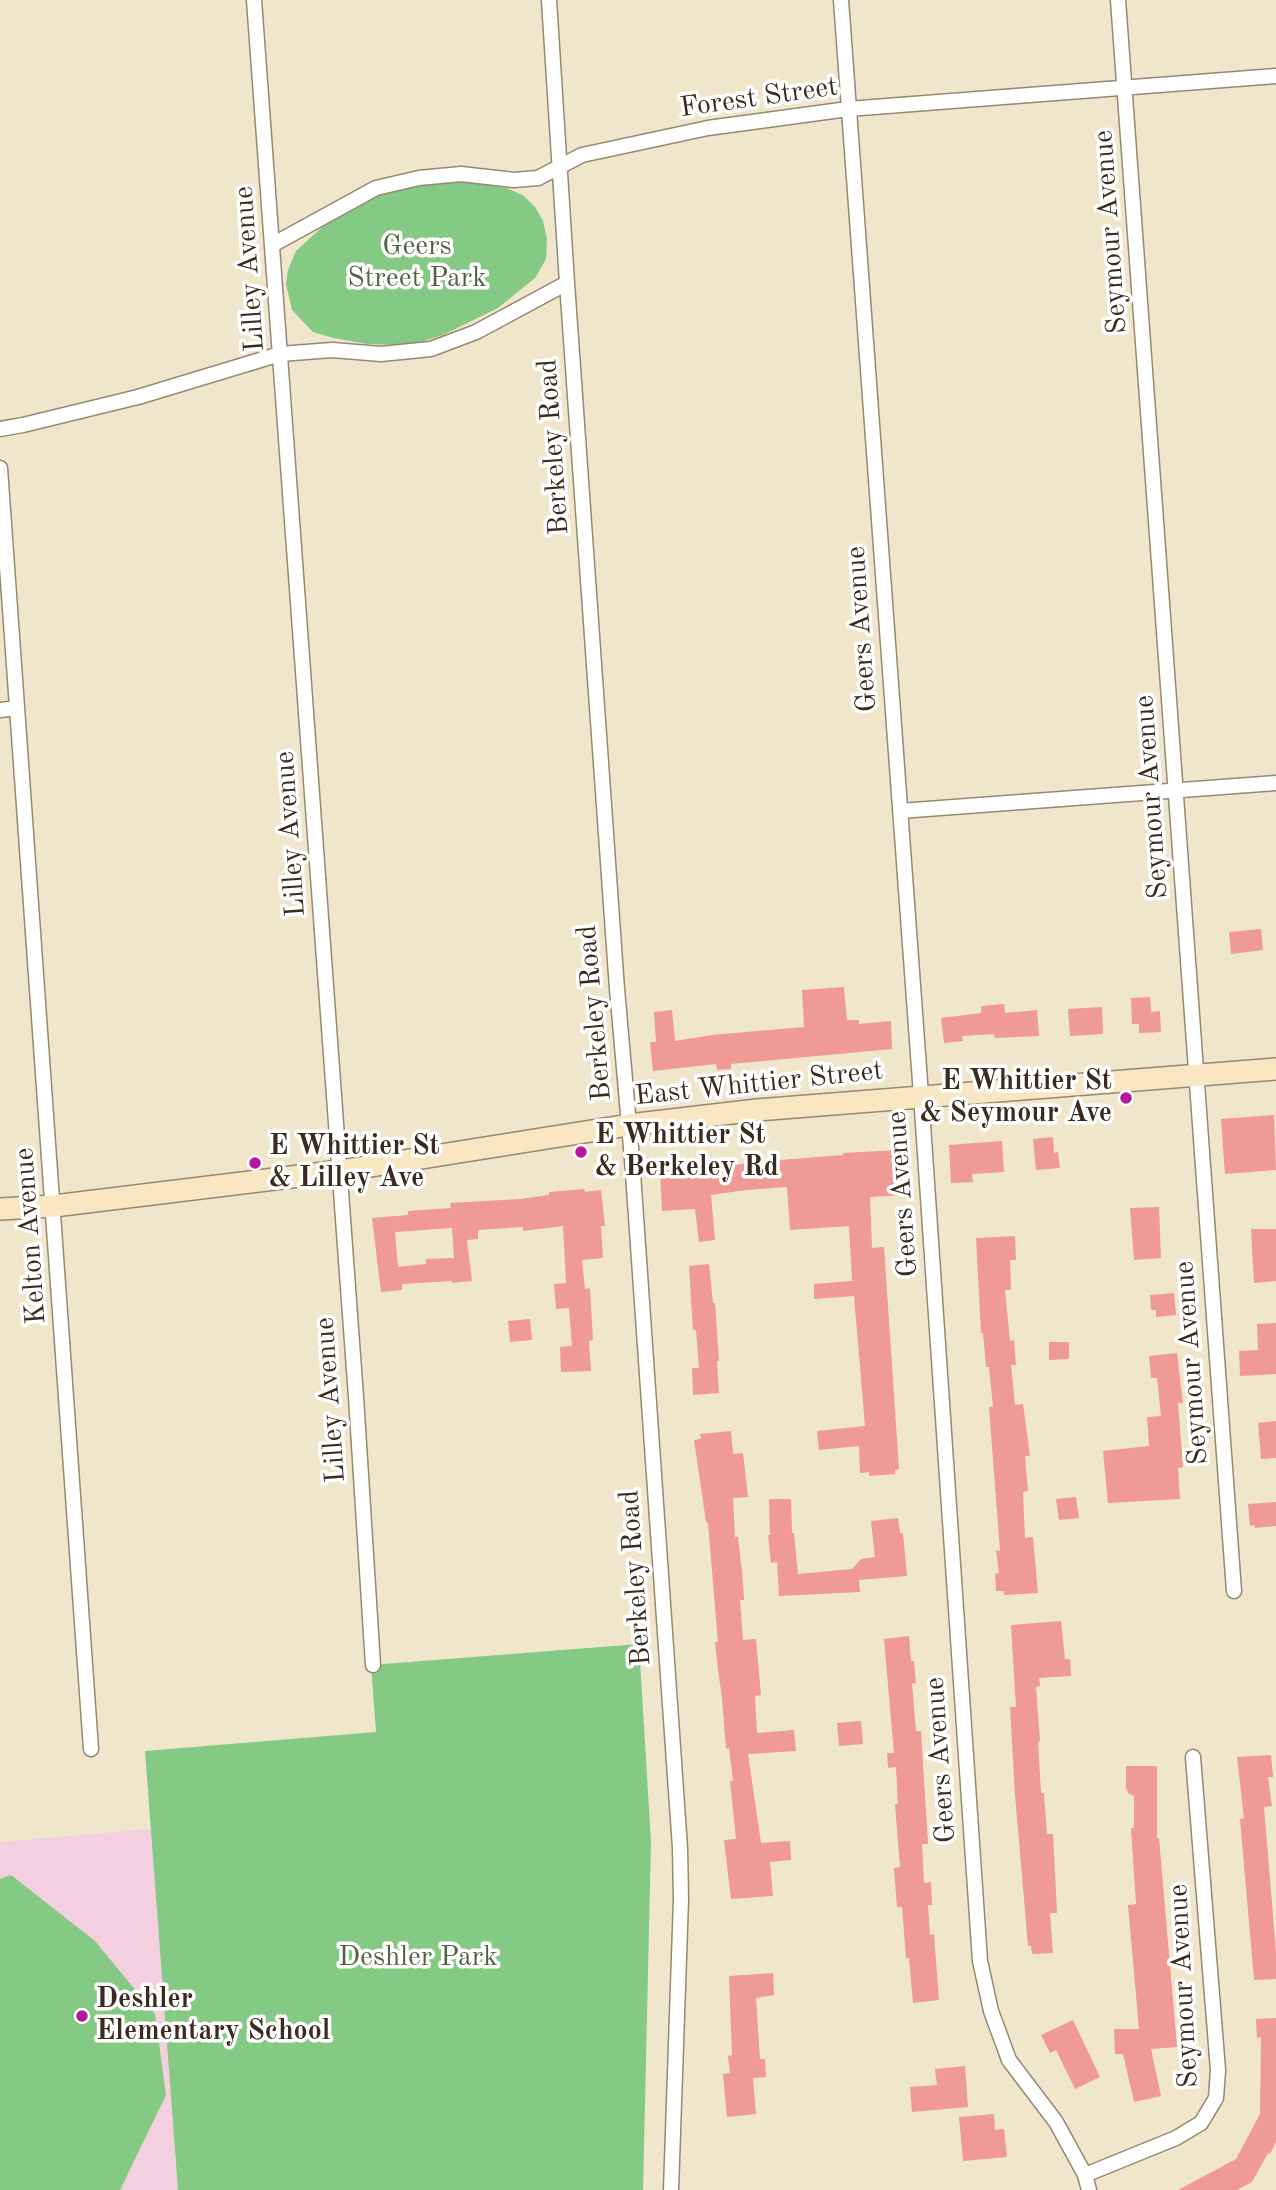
<!DOCTYPE html>
<style>
body{margin:0}
canvas{display:block;background:#f0e6cb}
</style>
<canvas width="1276" height="2190"></canvas>
<script>
const context = document.querySelector('canvas').getContext('2d');
context.lineJoin = 'round';
function fillPath(path, color) { context.fillStyle = color; context.fill(path, 'evenodd'); }
const toPath = rows => new Path2D(rows.map(r => 'M' + r).join(''));
function strokePath(path, color, width, dash) { context.strokeStyle = color; context.lineWidth = width; context.lineCap = dash ? 'butt' : 'round'; context.setLineDash(dash || []); context.stroke(path); }
function label(font, color, halo, rows, align = 'center') {
  context.font = font + ' "Old Standard TT",serif'; context.lineWidth = 7; context.setLineDash([]); context.textBaseline = 'middle'; context.strokeStyle = halo; context.fillStyle = color; for (const [text, x, y, turn = 0] of rows) {
    context.save(); context.translate(x, y); context.rotate((+turn || 0) * Math.PI / 180); context.textAlign = isNaN(turn) ? turn : align; if (halo) context.strokeText(text, 0, 0); context.fillText(text, 0, 0); context.restore();
  }
}
fillPath(toPath([
 [151,1829,178,2190,0,2190,0,1842]
]), '#f3cfdf');
fillPath(toPath([
 [469,181,507,188,524,196,535,207,543,221,547,239,546,259,535,278,498,308,443,335,421,342,396,345,367,344,334,338,313,332,292,310,286,284,288,270,296,251,332,218,357,203,387,191,419,183],
 [639,1644,651,1842,643,2190,178,2190,145,1751,376,1732,371,1665],
 [11,1875,95,1941,155,2014,166,2095,120,2190,0,2190,0,1879]
]), '#84ca85');
fillPath(toPath([
 [1261,929,1263,950,1231,954,1229,932],
 [844,987,847,1020,859,1020,859,1024,891,1021,892,1049,731,1064,731,1069,717,1070,716,1064,653,1071,650,1042,656,1042,654,1012,672,1010,675,1041,712,1035,804,1027,802,990],
 [1150,997,1151,1012,1160,1011,1161,1032,1139,1033,1139,1024,1132,1024,1131,998],
 [1004,1004,1005,1013,1037,1010,1039,1036,995,1038,994,1034,962,1036,963,1041,944,1043,941,1018,981,1013,981,1006],
 [1102,1007,1103,1034,1070,1036,1068,1009],
 [1274,1115,1276,1170,1225,1174,1221,1119],
 [1053,1137,1054,1153,1058,1152,1060,1168,1036,1170,1033,1139],
 [1002,1141,1004,1172,972,1174,973,1182,951,1183,949,1145],
 [898,1150,898,1160,901,1160,903,1195,870,1197,872,1248,884,1247,899,1469,895,1470,895,1474,869,1476,869,1472,860,1473,859,1446,819,1450,817,1431,865,1426,854,1296,814,1299,814,1284,852,1281,849,1226,790,1230,787,1187,746,1190,711,1195,715,1240,699,1242,695,1209,662,1211,660,1171,723,1167,754,1162,843,1155,843,1153],
 [584,1189,585,1192,601,1190,605,1226,601,1226,603,1258,582,1260,585,1289,590,1288,593,1340,589,1341,591,1371,561,1372,560,1347,572,1346,569,1308,556,1309,554,1284,566,1283,563,1226,523,1231,523,1227,478,1230,478,1239,467,1240,472,1281,452,1283,452,1281,402,1284,402,1290,381,1292,372,1218,408,1215,408,1211,451,1208,450,1203,520,1199,549,1195,549,1192],
 [452,1228,454,1258,426,1259,426,1264,398,1267,395,1232],
 [1159,1207,1161,1258,1134,1260,1130,1208],
 [1251,1229,1276,1229,1276,1281,1254,1283],
 [1015,1236,1016,1260,1010,1260,1011,1290,1005,1290,1010,1341,1014,1340,1016,1365,1011,1365,1015,1405,1023,1404,1030,1456,1025,1456,1028,1491,1023,1492,1025,1538,1033,1537,1038,1593,1004,1595,1004,1591,996,1591,995,1574,999,1573,996,1550,1000,1551,989,1407,993,1407,989,1367,986,1367,983,1333,981,1333,976,1238],
 [709,1264,713,1303,715,1303,719,1361,717,1361,719,1393,693,1395,692,1368,699,1368,696,1330,693,1330,689,1266],
 [1174,1293,1176,1315,1156,1317,1156,1310,1151,1310,1150,1295],
 [530,1319,532,1340,510,1342,508,1321],
 [1276,1323,1276,1374,1240,1376,1239,1351,1258,1350,1257,1324],
 [1049,1342,1069,1342,1069,1359,1049,1360],
 [1177,1353,1183,1403,1178,1403,1183,1467,1178,1468,1180,1499,1108,1503,1103,1451,1149,1446,1147,1417,1161,1416,1157,1378,1151,1378,1149,1356],
 [1276,1421,1276,1458,1261,1459,1258,1423],
 [731,1431,733,1454,743,1453,748,1497,733,1498,735,1537,738,1537,742,1571,744,1600,740,1600,743,1640,756,1639,761,1695,755,1696,757,1733,794,1730,796,1751,748,1754,761,1843,790,1841,791,1860,770,1862,773,1896,731,1899,724,1840,736,1839,730,1781,733,1781,729,1748,726,1749,722,1698,718,1670,715,1642,718,1642,708,1523,706,1522,694,1440,701,1439,700,1434],
 [1076,1497,1079,1518,1059,1520,1056,1499],
 [769,1499,791,1499,792,1533,794,1533,798,1574,852,1569,861,1559,875,1557,871,1521,898,1518,900,1533,903,1533,907,1576,859,1580,860,1592,779,1596,777,1562,771,1563,768,1535,770,1535],
 [1276,1502,1276,1526,1255,1528,1255,1525,1250,1526,1248,1504],
 [1061,1621,1065,1659,1070,1659,1071,1676,1039,1678,1040,1686,1036,1687,1040,1741,1038,1742,1041,1793,1044,1793,1047,1834,1053,1834,1057,1913,1050,1913,1053,1953,1032,1954,1031,1946,1028,1946,1015,1795,1010,1707,1016,1707,1011,1625],
 [909,1636,911,1661,914,1661,916,1684,912,1683,916,1731,921,1731,928,1844,922,1844,924,1883,931,1882,932,1905,928,1905,930,1935,934,1934,939,2000,913,2003,909,1958,906,1958,902,1907,897,1907,894,1868,900,1867,895,1804,898,1804,896,1767,888,1768,887,1753,894,1753,884,1639],
 [861,1721,863,1744,839,1746,837,1723],
 [1271,1755,1273,1777,1268,1777,1272,1806,1264,1807,1276,1952,1276,1979,1254,1980,1240,1819,1244,1818,1237,1757],
 [1126,1766,1157,1766,1157,1838,1159,1838,1177,2047,1151,2049,1161,2096,1134,2102,1123,2054,1115,2054,1114,2029,1139,2029,1128,1905,1136,1904,1131,1828,1134,1828,1134,1796,1128,1793,1126,1788],
 [773,1973,774,1995,756,1998,760,2059,765,2059,766,2077,753,2078,756,2114,727,2117,723,2074,730,2073,728,2056,732,2055,729,1976],
 [1276,2018,1276,2142,1270,2154,1268,2153,1252,2182,1237,2190,1178,2190,1236,2159,1260,2114,1261,2037,1257,2038,1256,2019],
 [1073,2020,1100,2077,1075,2089,1056,2050,1050,2053,1041,2035],
 [965,2066,968,2107,912,2112,910,2087,937,2085,935,2069],
 [994,2114,995,2130,1004,2129,1007,2157,963,2161,959,2117]
]), '#ef9a94');
const street = toPath([
 [254,0,356,1397,373,1665],
 [549,0,567,283,617,989,632,1159,680,1848,681,1899,671,2190],
 [841,0,921,1095,980,1961,991,2011,1009,2060,1056,2122,1085,2175,1089,2190],
 [1118,0,1234,1591],
 [272,245,376,188,419,178,461,174,514,180,538,178,582,155,708,128,848,109,1276,76],
 [0,429,23,425,138,397,280,354,332,350,381,354,431,349,476,332,567,283],
 [0,468,91,1749],
 [0,710,17,708],
 [900,811,1276,783],
 [1085,2175,1176,2138,1201,2123,1216,2098,1218,2070,1193,1757]
]);
const secondary = toPath([
 [0,1209,54,1206,340,1171,629,1125,757,1110,1276,1069]
]);
strokePath(street, '#968874', 17);
strokePath(secondary, '#968874', 24);
strokePath(street, '#fff', 14);
strokePath(secondary, '#f9e7c3', 21);
for (const [x, y, r, color] of [
 [1126,1098,7,"#b5179e"],
 [581,1152,7,"#b5179e"],
 [255,1163,7,"#b5179e"],
 [82,2016,7,"#b5179e"]
]) { const dot = new Path2D(); dot.arc(x, y, r, 0, 2 * Math.PI); context.fillStyle = color; context.fill(dot); strokePath(dot, '#fff', 2.5); }
label('28px', '#3b2a1e', '#fff', [
 ["Forest Street",759,98,-8],
 ["Seymour Avenue",1111,232,-94],
 ["Lilley Avenue",250,269,-94],
 ["Berkeley Road",554,447,-94],
 ["Geers Avenue",862,629,-94],
 ["Seymour Avenue",1152,797,-94],
 ["Lilley Avenue",291,834,-94],
 ["Berkeley Road",595,1013,-95],
 ["East Whittier Street",759,1084,-6],
 ["Geers Avenue",903,1194,-94],
 ["Kelton Avenue",31,1236,-94],
 ["Seymour Avenue",1192,1363,-94],
 ["Lilley Avenue",331,1400,-94],
 ["Berkeley Road",636,1578,-94],
 ["Geers Avenue",941,1760,-94],
 ["Seymour Avenue",1184,1986,-93]
]);
label('28px', '#556242', '#fff', [
 ["Geers",417,247],
 ["Street Park",417,279],
 ["Deshler Park",418,1958]
]);
label('bold 28px', '#3b2a1e', '#fff', [
 ["E Whittier St",1112,1082,"right"],
 ["& Seymour Ave",1112,1114,"right"],
 ["E Whittier St",595,1136],
 ["& Berkeley Rd",595,1168],
 ["E Whittier St",269,1147],
 ["& Lilley Ave",269,1179],
 ["Deshler",96,2000],
 ["Elementary School",96,2032]
], 'left');
</script>
